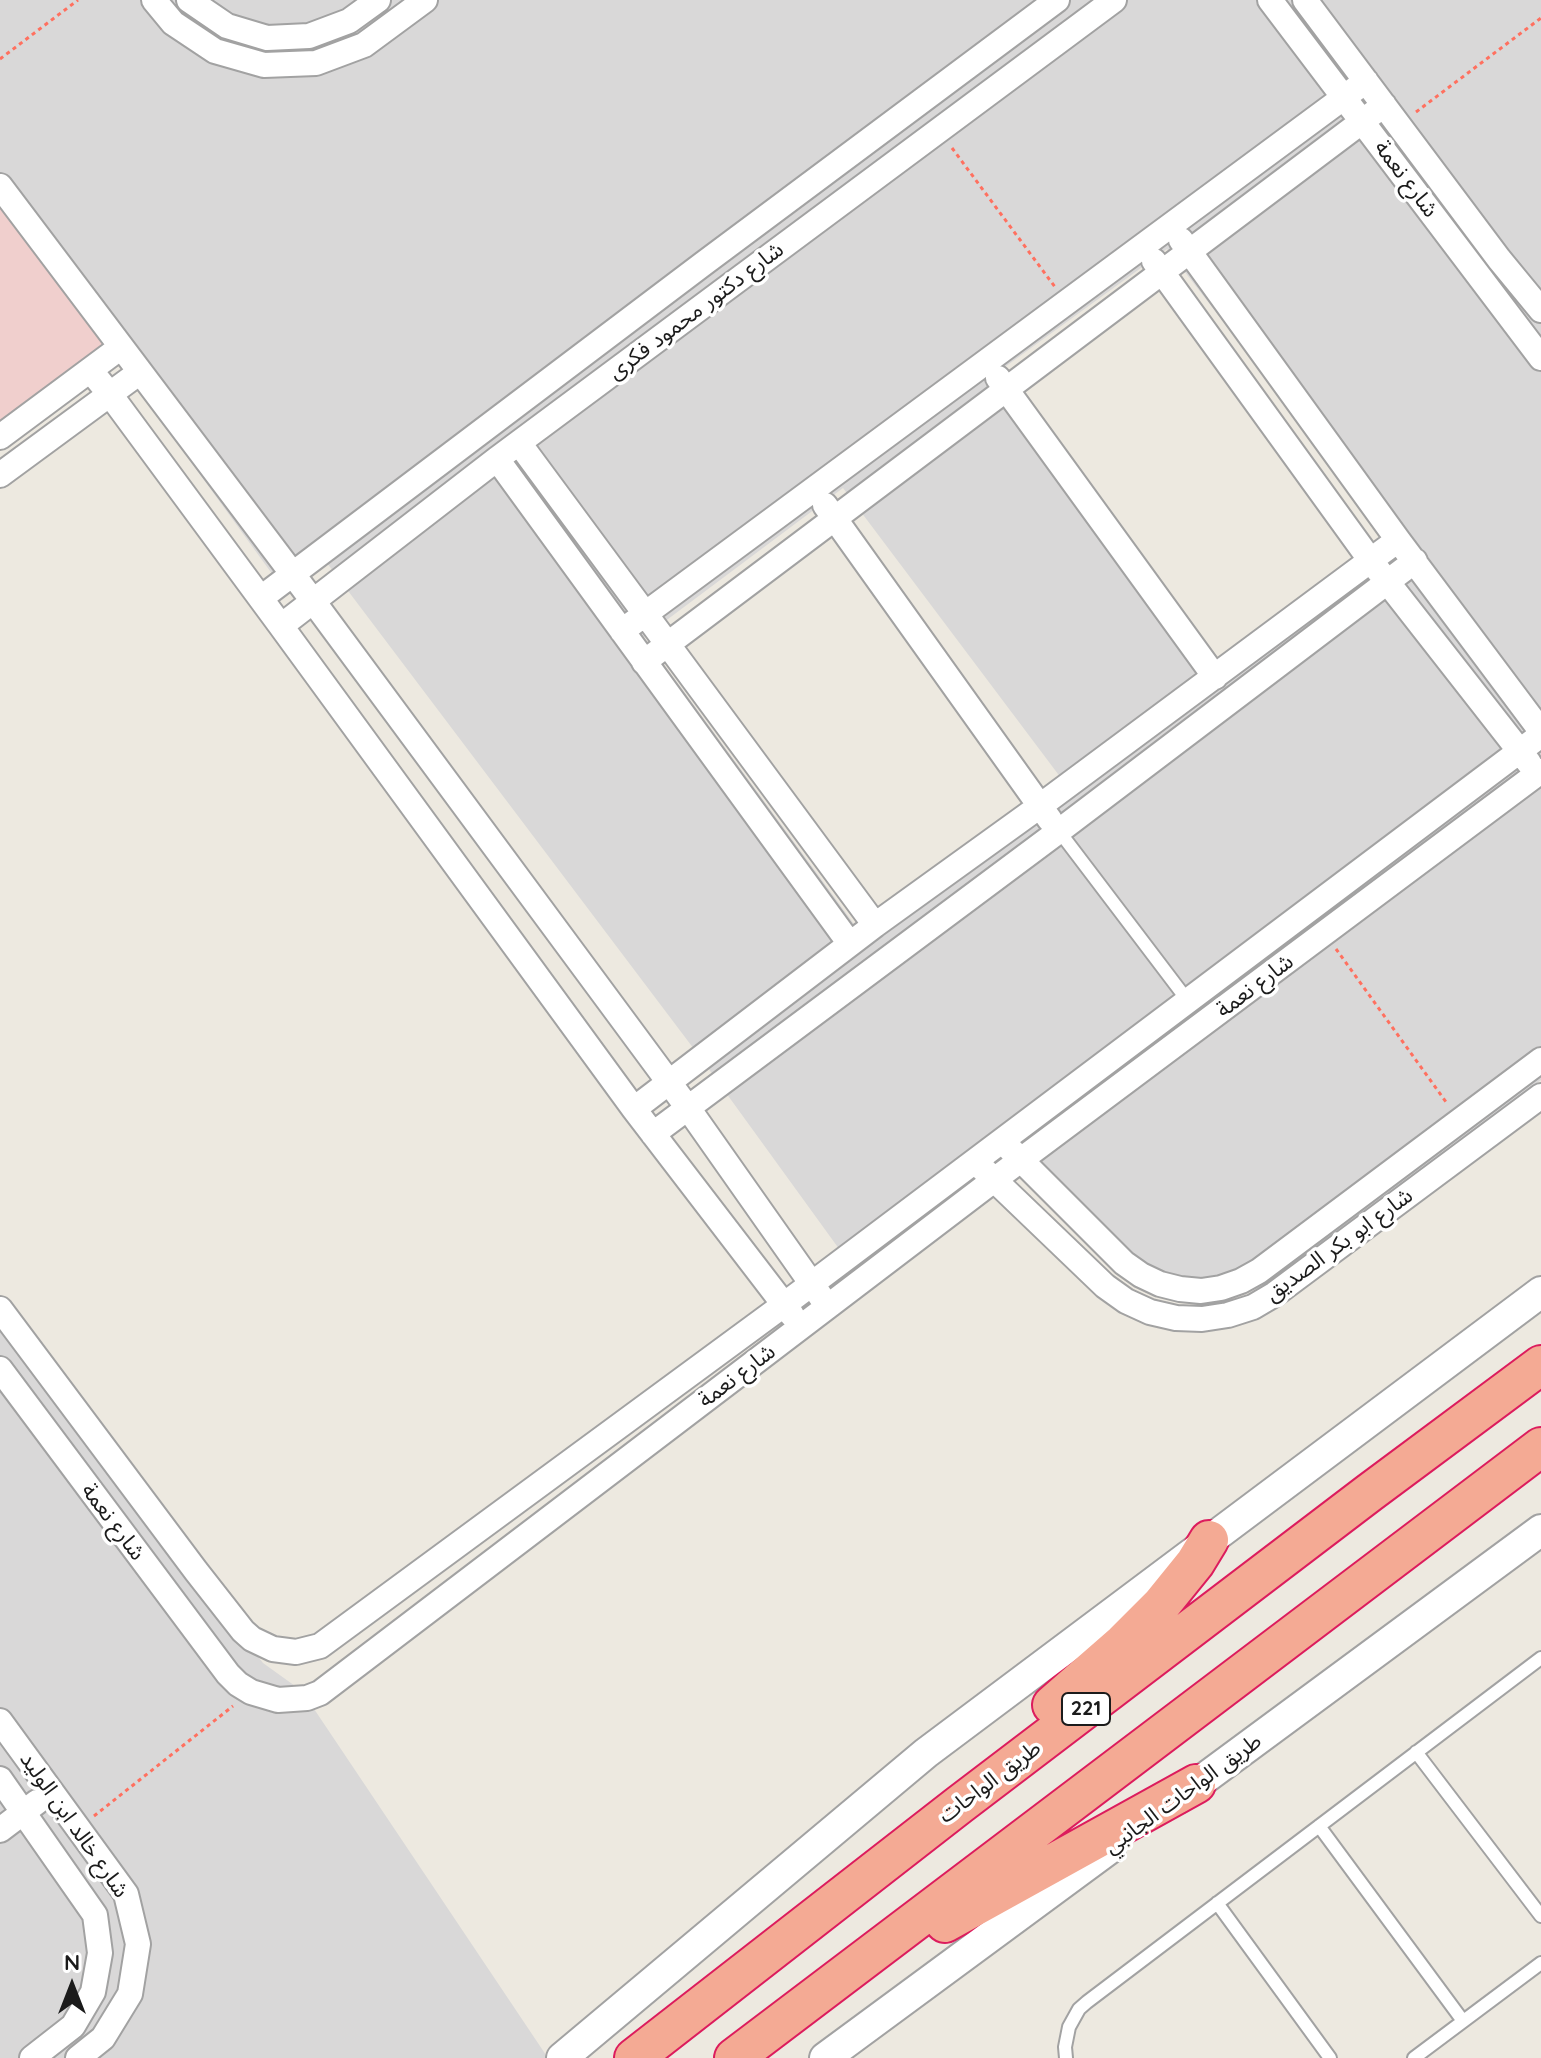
<!DOCTYPE html>
<meta charset="utf-8">
<style>
body{margin:0}
#map{position:relative;width:1541px;height:2058px;overflow:hidden;background:#ede9e0;font-family:Quicksand,sans-serif}
canvas{display:block}
.north{position:absolute;left:32px;top:1946px;width:80px;height:80px;-webkit-text-stroke:6px #fff;paint-order:stroke;rotate:0deg;font-size:22px;font-weight:700;line-height:32px;text-align:center;color:#1b1b1b}
.north::after{content:'';display:block;margin:auto;width:28px;height:36px;background:#1b1b1b;clip-path:polygon(50% 0,100% 100%,50% 72%,0 100%)}
</style>
<div id="map">
<canvas width="1541" height="2058"></canvas>
<div class="north">N</div>
</div>
<script>
const context = document.querySelector('canvas').getContext('2d');
context.lineJoin = 'round';
function fillPath(path, color) { context.fillStyle = color; context.fill(path, 'evenodd'); }
const toPath = rows => new Path2D(rows.map(r => 'M' + r).join(''));
function strokePath(path, color, width, dash) { context.strokeStyle = color; context.lineWidth = width; context.lineCap = dash ? 'butt' : 'round'; context.setLineDash(dash || []); context.stroke(path); }
function label(font, color, halo, rows, align = 'center') {
  context.font = font + ' Quicksand,"Noto Sans Arabic",sans-serif'; context.lineWidth = 7; context.setLineDash([]); context.textBaseline = 'middle'; context.strokeStyle = halo; context.fillStyle = color; for (const [text, x, y, turn = 0] of rows) {
    context.save(); context.translate(x, y); context.rotate((+turn || 0) * Math.PI / 180); context.textAlign = isNaN(turn) ? turn : align; if (halo) context.strokeText(text, 0, 0); context.fillText(text, 0, 0); context.restore();
  }
}
fillPath(toPath([
 [0,0,1541,0,1541,1080,1280,1278,1248,1293,1216,1299,1130,1276,1097,1254,1045,1197,1010,1144,850,1264,700,1057,327,563,286,593,119,363,0,202],
 [1167,249,1393,540,1210,678,987,380],
 [843,488,1067,786,862,935,644,637],
 [0,1327,263,1663,302,1691,548,2058,0,2058]
]), '#d9d8d8');
fillPath(toPath([
 [0,202,119,363,0,451]
]), '#f0cfcd');
const service = toPath([
 [1059,831,1188,1001],
 [1416,1752,1541,1916],
 [1319,1826,1463,2021],
 [1217,1903,1330,2058],
 [1066,2058,1065,2047,1069,2027,1079,2009,1087,2002,1541,1658],
 [1414,2058,1541,1963]
]);
const minor = toPath([
 [154,0,173,23,215,51,264,65,316,63,364,45,425,0],
 [189,0,227,26,267,38,309,36,349,21,378,0],
 [1270,0,1541,358],
 [1305,0,1499,259,1541,310],
 [0,186,313,601,688,1108,821,1297],
 [1181,240,1398,540,1541,731],
 [1154,261,1371,561,1529,763],
 [90,370,109,393,281,626,634,1109,792,1315],
 [998,378,1215,677],
 [0,437,121,347],
 [519,443,875,925],
 [497,459,850,944],
 [0,475,140,372],
 [825,505,1050,820],
 [261,598,703,264,1057,0],
 [281,626,497,459,1114,0],
 [622,631,1366,81],
 [644,662,1384,105],
 [634,1109,875,925,1040,806,1398,540],
 [653,1134,1059,831,1415,561],
 [1011,1150,1124,1263,1141,1275,1160,1284,1180,1289,1201,1291,1221,1288,1241,1281,1259,1271,1541,1060],
 [983,1169,1105,1286,1126,1301,1150,1312,1176,1318,1202,1319,1228,1315,1253,1307,1275,1294,1541,1096],
 [0,1309,196,1571,243,1631,252,1639,273,1649,296,1652,320,1646,785,1304,1541,735],
 [0,1369,228,1674,238,1684,251,1692,278,1700,307,1698,320,1693,994,1180,1541,771],
 [0,1721,126,1894,138,1944,130,1994,103,2038,78,2058],
 [0,1779,95,1915,100,1953,93,1992,73,2026,32,2058],
 [0,1830,37,1802]
]);
const tertiary = toPath([
 [1178,1798,1541,1530],
 [562,2058,926,1753,1541,1292],
 [825,2058,1110,1848]
]);
const trunk = toPath([
 [1052,1705,1123,1643,1161,1605,1195,1563,1209,1540],
 [945,1923,1196,1784],
 [634,2058,959,1805,1369,1493,1541,1365],
 [734,2058,1541,1447]
]);
strokePath(service, '#a2a2a2', 16);
strokePath(minor, '#a2a2a2', 28);
strokePath(tertiary, '#a2a2a2', 34);
strokePath(trunk, '#dc1c5d', 42);
strokePath(toPath([
 [0,59,78,0],
 [1416,112,1541,18],
 [952,148,1055,287],
 [1336,949,1446,1102],
 [94,1816,233,1706]
]), '#ff705f', 3, [4, 4]);
strokePath(service, '#fff', 12);
strokePath(minor, '#fff', 24);
strokePath(tertiary, '#fff', 30);
strokePath(trunk, '#f4aa94', 38);
for (const [x, y, w] of [
 [1086,1709,48]
]) { const box = new Path2D(); box.roundRect(x - w / 2, y - 16, w, 32, 6); context.fillStyle = '#fff'; context.fill(box); strokePath(box, '#1b1b1b', 2); }
label('bold 20px', '#1b1b1b', null, [
 ["221",1086,1709]
]);
label('22px', '#1b1b1b', '#fff', [
 ["شارع نعمة",1406,179,53],
 ["شارع دكتور محمود فكرى",696,311,-37],
 ["شارع نعمة",1255,986,-37],
 ["شارع ابو بكر الصديق",1339,1245,-36],
 ["شارع نعمة",737,1376,-37],
 ["شارع نعمة",113,1522,53],
 ["طريق الواحات",990,1782,-37],
 ["طريق الواحات الجانبي",1183,1794,-36],
 ["شارع خالد ابن الوليد",74,1825,55]
]);
</script>
